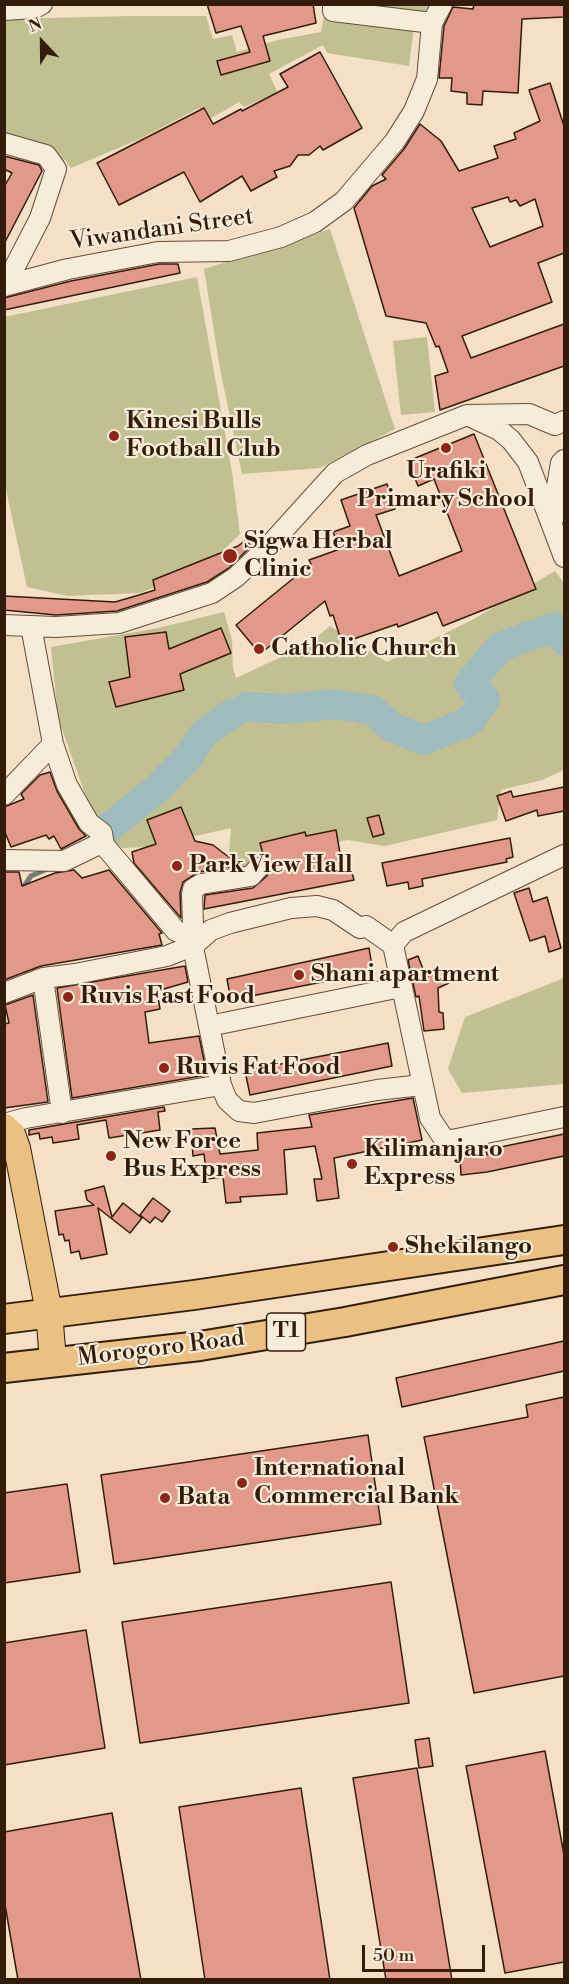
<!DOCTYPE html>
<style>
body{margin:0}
#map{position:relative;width:569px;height:1984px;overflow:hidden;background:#f3e0c6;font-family:"Libre Bodoni",serif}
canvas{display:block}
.frame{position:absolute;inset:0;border:6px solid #331d0a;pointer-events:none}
.north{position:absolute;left:12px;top:12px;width:60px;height:60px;-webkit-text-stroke:4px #f7ebda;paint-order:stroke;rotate:338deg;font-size:16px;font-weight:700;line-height:24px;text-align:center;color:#331d0a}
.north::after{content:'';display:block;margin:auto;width:21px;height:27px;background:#331d0a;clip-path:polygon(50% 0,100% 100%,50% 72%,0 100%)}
.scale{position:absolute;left:362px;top:1945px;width:123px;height:27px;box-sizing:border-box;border:3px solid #331d0a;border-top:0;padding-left:8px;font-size:18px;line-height:21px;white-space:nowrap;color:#331d0a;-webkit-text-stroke:4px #f7ebda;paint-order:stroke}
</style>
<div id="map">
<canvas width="569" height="1984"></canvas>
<div class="frame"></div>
<div class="north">N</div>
<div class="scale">50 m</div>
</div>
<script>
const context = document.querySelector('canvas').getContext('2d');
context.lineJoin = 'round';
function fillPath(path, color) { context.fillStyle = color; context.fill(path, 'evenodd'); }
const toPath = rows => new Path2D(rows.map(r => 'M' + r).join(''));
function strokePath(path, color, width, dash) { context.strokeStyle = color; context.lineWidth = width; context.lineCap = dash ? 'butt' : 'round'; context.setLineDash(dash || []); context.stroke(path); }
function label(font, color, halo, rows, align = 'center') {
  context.font = font + ' "Libre Bodoni",serif'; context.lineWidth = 4.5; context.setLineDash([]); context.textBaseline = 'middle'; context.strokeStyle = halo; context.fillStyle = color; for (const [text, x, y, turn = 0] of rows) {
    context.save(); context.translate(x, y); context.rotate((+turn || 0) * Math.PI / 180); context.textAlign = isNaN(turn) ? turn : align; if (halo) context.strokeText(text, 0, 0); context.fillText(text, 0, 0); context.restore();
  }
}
fillPath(toPath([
 [333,5,453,5,384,22],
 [131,16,206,16,213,39,232,35,237,52,278,40,321,32,324,16,414,27,409,66,327,53,323,45,269,74,278,93,244,107,239,102,208,120,199,108,140,139,71,168,65,160,5,139,5,19],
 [330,229,395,429,320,468,242,474,220,369,204,269],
 [197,277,232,472,240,534,206,567,140,593,68,596,27,587,5,485,4,317],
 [427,337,435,412,401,415,393,341],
 [555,571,564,583,564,770,542,780,501,790,497,820,385,846,347,840,266,856,227,875,231,828,146,847,122,848,105,834,90,808,58,718,51,647,158,628,224,612,232,640,233,668,236,678,307,645,330,626,387,662,472,620],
 [564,972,564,1084,462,1093,448,1069,465,1017,562,979]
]), '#c2c091');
strokePath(toPath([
 [22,889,31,876,52,867]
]), '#747c76', 5);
strokePath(toPath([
 [247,707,288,709,333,704,372,710,392,727,424,740,470,721,485,699,469,684,500,647,554,627,564,640],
 [102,833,157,789,189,756,204,733,233,713]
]), '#9fbbbe', 30);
const building = toPath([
 [207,4,313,4,316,23,263,36,270,61,221,75,217,61,250,52,241,26,216,33,207,4],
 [474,4,564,4,564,17,522,19,518,93,483,91,482,105,467,104,467,93,451,91,452,78,439,78,444,26,453,7,473,9,474,4],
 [320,52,362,128,323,150,320,146,309,155,298,155,290,166,274,171,277,177,251,191,242,176,200,202,184,172,119,205,97,163,204,108,213,124,241,109,242,111,288,87,280,74,320,52],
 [550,83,564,126,564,253,538,263,552,302,462,336,471,358,564,324,564,366,440,410,435,376,448,372,439,346,436,347,426,323,386,316,354,208,372,186,386,179,382,175,404,149,420,124,441,141,459,171,498,158,494,146,516,139,514,133,540,121,529,90,550,83],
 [508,197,510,202,516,200,520,206,535,199,543,226,490,247,472,208,508,197],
 [4,156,39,165,42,171,4,244,4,187,12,173,4,169,4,156],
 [159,264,178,264,180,273,4,310,4,298,71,281,159,264],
 [474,434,536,589,443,626,437,612,398,627,397,624,342,643,333,615,330,616,325,601,260,654,236,625,311,564,309,560,340,549,333,532,350,526,341,500,387,484,395,509,376,515,399,576,462,551,434,479,418,486,408,461,474,434],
 [246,540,251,546,229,568,207,582,117,611,56,615,4,610,4,596,115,602,139,595,155,590,153,580,238,546,246,540],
 [221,628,231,653,180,674,184,690,116,707,109,682,130,677,125,637,166,632,169,649,221,628],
 [50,772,57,791,79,829,86,836,61,849,54,836,49,839,46,835,11,847,4,830,4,807,24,799,21,794,40,775,50,772],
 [564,787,564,811,538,816,537,810,506,821,497,796,511,791,513,797,564,787],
 [181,807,195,841,213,845,234,861,229,867,199,872,183,882,180,893,181,918,134,863,132,852,156,844,147,820,181,807],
 [379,815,384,834,373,837,367,818,379,815],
 [336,830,341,859,348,858,354,880,204,909,205,895,253,888,267,876,269,865,264,858,260,843,305,832,306,836,336,830],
 [510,838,513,857,506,859,507,862,422,879,423,886,409,889,408,882,387,886,382,863,510,838],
 [74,870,82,878,109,870,162,933,159,934,162,945,41,966,4,980,4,872,19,872,22,886,55,873,74,870],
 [529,888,533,902,547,897,561,948,549,952,545,936,530,941,514,893,529,888],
 [369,948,373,972,231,1000,227,979,369,948],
 [418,956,426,977,444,970,449,983,438,988,439,1012,443,1013,444,1029,424,1031,419,996,416,997,408,960,418,956],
 [185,966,188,982,157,991,160,1009,145,1012,149,1043,199,1036,207,1075,72,1098,57,988,185,966],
 [33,995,48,1102,4,1108,4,1024,9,1023,5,1005,33,995],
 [388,1043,392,1066,250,1095,245,1071,388,1043],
 [413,1098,422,1140,334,1158,339,1198,317,1201,314,1179,322,1179,315,1146,284,1150,287,1194,240,1197,241,1202,226,1203,223,1177,207,1179,204,1154,193,1156,191,1129,215,1128,220,1154,258,1150,257,1133,312,1127,309,1115,413,1098],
 [164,1107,165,1111,158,1112,160,1130,109,1138,106,1120,77,1125,79,1139,53,1143,52,1137,40,1139,39,1133,29,1135,29,1130,164,1107],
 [564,1134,564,1156,487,1172,461,1175,460,1157,487,1155,486,1150,564,1134],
 [104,1186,112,1217,123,1203,142,1218,130,1233,98,1208,107,1254,81,1259,79,1251,71,1253,69,1240,65,1241,63,1234,59,1235,55,1211,94,1205,87,1200,85,1191,104,1186],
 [153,1198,170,1211,162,1222,155,1217,150,1223,140,1215,153,1198],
 [564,1341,564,1371,402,1407,396,1378,564,1341],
 [564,1397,564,1676,474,1693,424,1437,528,1417,526,1405,564,1397],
 [368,1435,381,1524,114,1564,101,1475,368,1435],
 [67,1484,80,1572,4,1583,4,1493,67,1484],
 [391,1582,409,1703,140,1743,122,1622,391,1582],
 [86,1630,105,1748,4,1765,4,1643,86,1630],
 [429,1738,433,1766,419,1768,415,1740,429,1738],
 [545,1751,564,1855,564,1962,505,1973,466,1766,545,1751],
 [417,1768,452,1980,386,1980,353,1778,417,1768],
 [301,1788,330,1980,205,1980,179,1807,301,1788],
 [112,1813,141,1980,18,1980,4,1899,4,1832,112,1813]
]);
fillPath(building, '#e3998a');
strokePath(building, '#331d0a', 1.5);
const minor = toPath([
 [333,4,333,11,432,23],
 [4,10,35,8,42,4],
 [4,143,46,155,56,169,40,218,5,286],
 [4,286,68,269,158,252,229,251,281,237,315,222,344,201,395,141,414,111,427,79,432,23,442,4],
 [467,415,499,430,511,440,528,462,564,557],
 [553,520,556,492,561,463,564,460],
 [4,625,56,627,119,623,212,593,236,577,268,547,335,473,367,455,467,415,529,414,555,425,564,421],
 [31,626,53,744,67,785,89,823,102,833,104,845,146,895,176,931,194,937],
 [4,795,53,744],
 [4,860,64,861,97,845,104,845],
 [258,868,251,876,201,884,193,889,192,895,194,952,221,1085,227,1100,239,1111,254,1113,377,1090,422,1085],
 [393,945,404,932,564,855],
 [43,978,62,1113],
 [4,993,43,978,75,974,167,956,194,945,211,930,230,923,291,908,317,906,333,910,360,928,366,926,393,945,430,1118,444,1139,452,1140,564,1117],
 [209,1026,401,987],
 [4,1124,26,1118,221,1085]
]);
const major = toPath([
 [4,1127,12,1134,17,1148,49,1312,53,1361]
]);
const highway = toPath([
 [4,1319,194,1295,564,1240],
 [4,1368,200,1346,345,1322,564,1280]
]);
strokePath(minor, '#634e39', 22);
strokePath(major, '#331d0a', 28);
strokePath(highway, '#331d0a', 32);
strokePath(minor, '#f7ebda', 20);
strokePath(major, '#eac083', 26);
strokePath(highway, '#eac083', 28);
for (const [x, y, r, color] of [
 [114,436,6,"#8f2418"],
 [446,448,6,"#8f2418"],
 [230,556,8,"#8f2418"],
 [259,649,6,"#8f2418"],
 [177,866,6,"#8f2418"],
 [299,975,6,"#8f2418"],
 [68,997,6,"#8f2418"],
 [164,1068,6,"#8f2418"],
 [111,1156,6,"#8f2418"],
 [352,1164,6,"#8f2418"],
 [393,1247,6,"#8f2418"],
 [242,1483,6,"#8f2418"],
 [165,1498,6,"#8f2418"]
]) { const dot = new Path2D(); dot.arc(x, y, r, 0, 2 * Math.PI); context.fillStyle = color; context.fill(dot); strokePath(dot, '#f7ebda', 2); }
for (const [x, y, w] of [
 [286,1332,39]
]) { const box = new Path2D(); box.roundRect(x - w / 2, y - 19, w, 38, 4.5); context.fillStyle = '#f7ebda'; context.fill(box); strokePath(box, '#331d0a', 1.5); }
label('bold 22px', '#331d0a', null, [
 ["T1",286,1332]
]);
label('24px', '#331d0a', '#f7ebda', [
 ["Viwandani Street",162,230,-8],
 ["Morogoro Road",161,1349,-7]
]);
label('bold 24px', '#331d0a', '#f7ebda', [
 ["Kinesi Bulls",126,422],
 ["Football Club",126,450],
 ["Urafiki",446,472,"center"],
 ["Primary School",446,500,"center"],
 ["Sigwa Herbal",244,542],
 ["Clinic",244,570],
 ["Catholic Church",271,649],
 ["Park View Hall",189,866],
 ["Shani apartment",311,975],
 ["Ruvis Fast Food",80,997],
 ["Ruvis Fat Food",176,1068],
 ["New Force",123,1142],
 ["Bus Express",123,1170],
 ["Kilimanjaro",364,1150],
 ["Express",364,1178],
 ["Shekilango",405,1247],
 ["International",254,1469],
 ["Commercial Bank",254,1497],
 ["Bata",177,1498]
], 'left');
</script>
